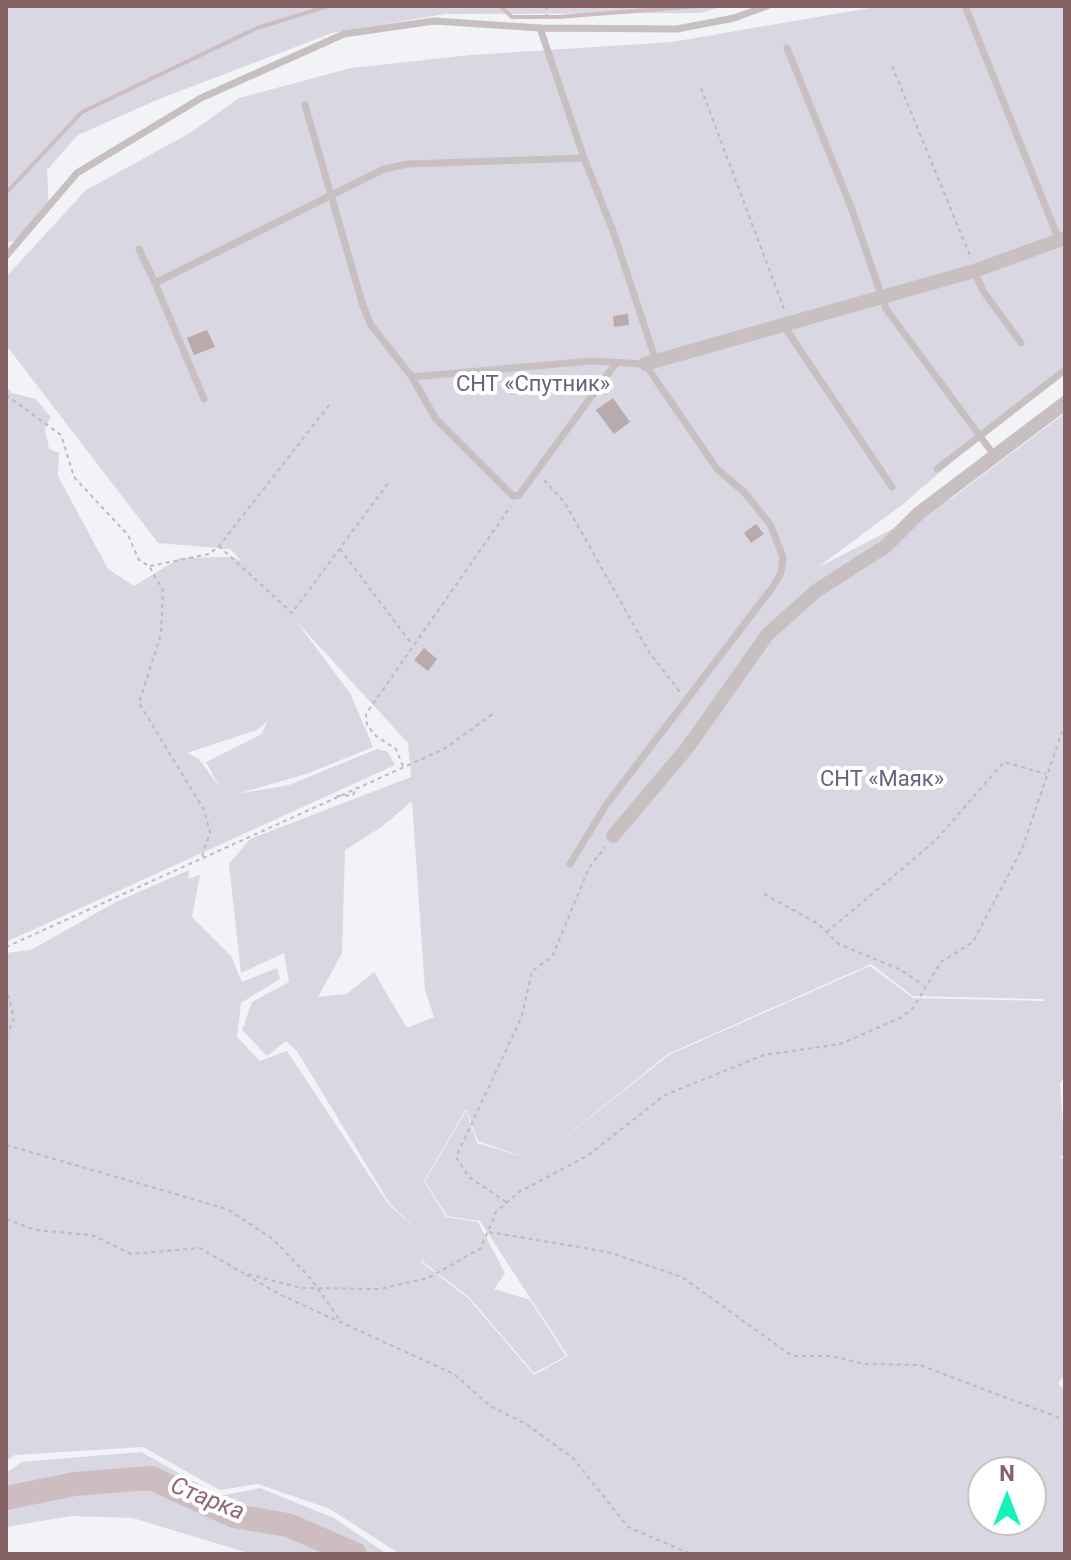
<!DOCTYPE html>
<meta charset="utf-8">
<style>
body{margin:0}
#map{position:relative;width:1071px;height:1560px;overflow:hidden;background:#f1f3f6;font-family:Roboto,sans-serif}
canvas{display:block}
.frame{position:absolute;inset:0;border:8px solid #856263;pointer-events:none}
.north{position:absolute;left:967px;top:1456px;width:80px;height:80px;box-sizing:border-box;background:#fff;border:2px solid #cec0c1;border-radius:50%;rotate:0deg;font-size:22px;font-weight:700;line-height:32px;text-align:center;color:#856263}
.north::after{content:'';display:block;margin:auto;width:28px;height:36px;background:#16f1bd;clip-path:polygon(50% 0,100% 100%,50% 72%,0 100%)}
</style>
<div id="map">
<canvas width="1071" height="1560"></canvas>
<div class="frame"></div>
<div class="north">N</div>
</div>
<script>
const context = document.querySelector('canvas').getContext('2d');
context.lineJoin = 'round';
function fillPath(path, color) { context.fillStyle = color; context.fill(path, 'evenodd'); }
const toPath = rows => new Path2D(rows.map(r => 'M' + r).join(''));
function strokePath(path, color, width, dash) { context.strokeStyle = color; context.lineWidth = width; context.lineCap = dash ? 'butt' : 'round'; context.setLineDash(dash || []); context.stroke(path); }
function label(font, color, halo, rows, align = 'center') {
  context.font = font + ' Roboto,sans-serif'; context.lineWidth = 8; context.setLineDash([]); context.textBaseline = 'middle'; context.strokeStyle = halo; context.fillStyle = color; for (const [text, x, y, turn = 0] of rows) {
    context.save(); context.translate(x, y); context.rotate((+turn || 0) * Math.PI / 180); context.textAlign = isNaN(turn) ? turn : align; if (halo) context.strokeText(text, 0, 0); context.fillText(text, 0, 0); context.restore();
  }
}
fillPath(toPath([
 [6,6,723,6,701,13,445,14,332,33,159,99,78,135,47,170,49,211,16,240,6,243],
 [881,6,1065,6,1065,365,903,504,817,568,952,498,1065,413,1065,1077,1060,1083,1065,1155,1060,1157,1065,1160,1065,1375,1058,1383,1065,1391,1065,1554,400,1554,330,1509,258,1484,220,1490,143,1447,15,1455,6,1461,6,953,31,950,116,902,189,870,188,879,200,875,192,917,231,956,242,982,277,968,280,979,241,1003,237,1037,260,1061,287,1051,389,1205,421,1233,390,1204,297,1051,286,1041,267,1056,242,1030,252,1002,289,982,284,953,241,973,229,864,250,839,411,777,408,743,296,621,350,693,373,747,309,773,237,794,289,785,377,749,388,752,395,765,6,942,6,387,12,393,36,399,51,417,45,428,49,449,59,453,58,476,108,569,134,586,180,558,232,557,242,561,230,549,158,543,6,345,6,277,86,190,190,133,239,98,351,68,471,55,672,42],
 [267,721,262,734,206,762,220,788,199,759,187,753,257,730],
 [412,801,425,990,434,1017,407,1028,374,972,347,994,318,997,342,953,345,850,383,826],
 [871,964,913,996,1043,999,1044,1001,913,998,870,966,669,1055,535,1161,668,1054],
 [466,1109,478,1141,527,1158,477,1143,466,1111,425,1181,447,1216,480,1221,568,1356,534,1375,468,1298,421,1262,424,1253,422,1261,469,1297,534,1373,566,1356,530,1300,494,1289,505,1273,478,1222,446,1217,424,1181],
 [983,1472,1031,1472,1031,1520,983,1520],
 [141,1452,220,1496,260,1488,334,1518,387,1554,248,1553,133,1518,71,1516,6,1527,6,1473,22,1462]
]), '#d8d7e2');
strokePath(toPath([
 [500,6,512,17,558,17,699,6],
 [6,193,82,112,257,28,328,6]
]), '#cebdc0', 4);
strokePath(toPath([
 [6,1498,75,1484,151,1478,234,1516,288,1525,355,1554]
]), '#cebdc0', 24);
fillPath(toPath([
 [628,314,629,325,614,327,613,316],
 [207,330,215,347,194,355,187,338],
 [613,398,630,422,614,434,596,410],
 [756,524,764,534,751,543,744,533],
 [424,648,437,659,428,671,414,660]
]), '#b9aaac');
strokePath(toPath([
 [546,6,547,17],
 [892,66,971,258],
 [701,88,784,309],
 [6,395,61,435,74,477,128,535,139,560,149,566,163,590,161,634,139,703,204,810,210,832,202,857],
 [544,480,565,503,649,652,680,692],
 [219,546,292,613,389,482],
 [340,549,411,643],
 [150,566,209,554,219,546,330,404],
 [403,766,396,749,376,736,367,725,366,714,511,506],
 [337,796,353,795,357,787],
 [764,894,817,923,839,944,901,970,923,985],
 [827,932,935,841,1004,762,1046,774],
 [6,947,444,749,494,713],
 [6,987,14,1018,6,1038],
 [6,1145,227,1209,273,1239,311,1279,342,1323],
 [506,1202,469,1177,456,1157,522,1016,532,971,552,957,589,868,605,847],
 [6,1219,35,1230,92,1235,131,1254,200,1248,243,1273,302,1288,380,1289,428,1278,481,1248,496,1212,519,1192,587,1156,665,1095,764,1055,840,1044,900,1018,913,1008,941,962,973,942,1022,849,1065,723],
 [489,1232,608,1252,682,1277,792,1356,832,1356,864,1364,920,1365,1065,1420],
 [246,1275,281,1295,454,1374,490,1406,526,1424,573,1458,628,1527,691,1554]
]), '#bfb9ba', 2, [4, 4]);
strokePath(toPath([
 [965,6,1059,240],
 [540,28,584,158],
 [787,48,851,207,886,309,994,455],
 [305,105,363,306,371,325,412,377,591,361,645,364,717,469,744,492,770,524,783,557,781,573,772,588,606,805,570,864],
 [139,249,155,283],
 [6,256,77,173,201,98,344,34,434,21,540,28,677,29,734,18,767,6],
 [974,271,983,291,1021,343],
 [784,326,892,487],
 [412,377,435,418,513,496,519,495,616,363],
 [204,399,155,283,384,169,408,164,584,158,613,231,656,361],
 [937,469,1065,370]
]), '#c8bfc0', 7);
strokePath(toPath([
 [645,364,974,271,1065,238],
 [613,836,688,747,767,635,816,591,886,546,919,513,1065,403]
]), '#c8bfc0', 14);
label('22px', '#6a617c', '#fff', [
 ["СНТ «Спутник»",533,385],
 ["СНТ «Маяк»",882,780]
]);
label('italic 24px', '#906770', '#fff', [
 ["Старка",207,1500,22]
]);
</script>
